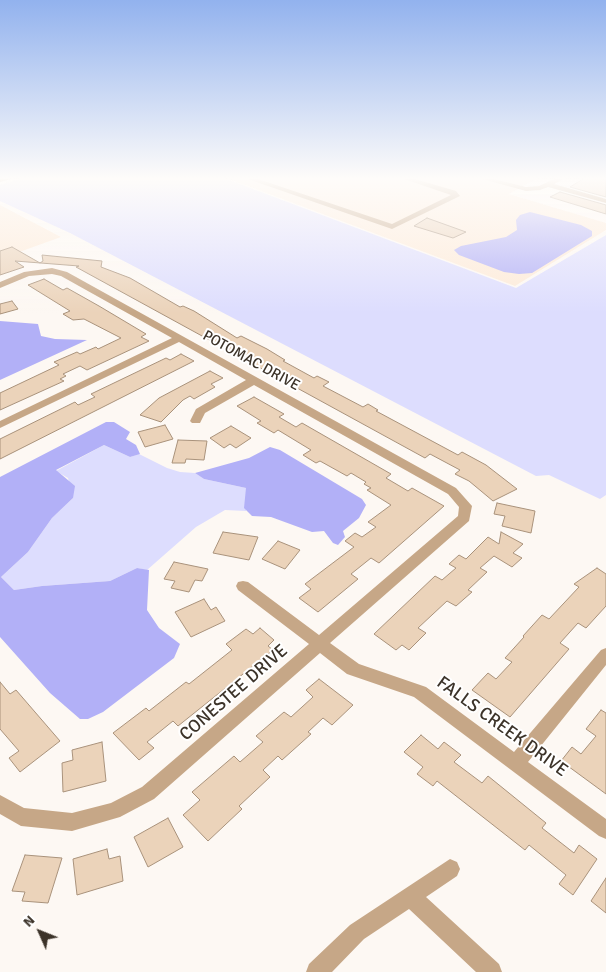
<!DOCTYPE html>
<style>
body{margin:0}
#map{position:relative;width:606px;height:972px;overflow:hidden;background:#fdf8f3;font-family:Signika,sans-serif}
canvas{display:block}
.north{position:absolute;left:15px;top:907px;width:50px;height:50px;-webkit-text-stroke:4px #fff;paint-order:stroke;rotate:314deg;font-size:14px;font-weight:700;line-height:20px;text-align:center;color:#3c3329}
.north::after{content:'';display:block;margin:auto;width:18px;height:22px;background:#3c3329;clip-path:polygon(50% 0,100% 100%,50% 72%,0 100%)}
</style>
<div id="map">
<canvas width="606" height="972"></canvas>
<div class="north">N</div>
</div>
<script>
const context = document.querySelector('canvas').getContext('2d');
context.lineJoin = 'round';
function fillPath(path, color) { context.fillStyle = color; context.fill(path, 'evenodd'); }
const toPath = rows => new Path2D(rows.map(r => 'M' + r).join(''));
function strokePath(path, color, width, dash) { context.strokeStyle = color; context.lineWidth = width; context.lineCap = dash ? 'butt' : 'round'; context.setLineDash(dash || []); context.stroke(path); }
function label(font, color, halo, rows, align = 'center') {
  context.font = font + ' Signika,sans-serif'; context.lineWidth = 4; context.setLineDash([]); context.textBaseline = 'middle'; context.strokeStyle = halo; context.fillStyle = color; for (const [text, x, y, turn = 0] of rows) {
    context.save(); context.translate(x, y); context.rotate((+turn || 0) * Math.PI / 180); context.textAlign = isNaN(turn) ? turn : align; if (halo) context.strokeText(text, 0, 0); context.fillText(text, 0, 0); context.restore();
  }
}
fillPath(toPath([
 [224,177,539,177,509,194,606,223,606,230,515,286],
 [0,205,61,237,0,259]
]), '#fdead8');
fillPath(toPath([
 [26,177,221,177,516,288,606,235,606,495,600,499,549,475,536,476,70,233,0,201,0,185],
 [104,445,130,457,139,454,167,468,180,472,195,473,204,479,246,488,246,511,225,510,196,527,147,570,137,568,110,581,42,586,14,590,1,577,28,552,52,518,73,498,68,478,56,471]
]), '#ddddfe');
fillPath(toPath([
 [530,212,581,225,592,231,592,236,532,273,519,274,504,272,459,255,454,250,461,246,506,237,517,230,516,220,520,215],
 [0,321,38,324,41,336,55,339,87,340,0,380],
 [106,422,114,422,130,432,126,439,136,445,140,454,130,457,104,445,56,470,75,486,73,498,52,518,28,552,1,577,14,590,42,586,110,581,137,568,149,570,147,610,159,628,180,644,174,658,103,712,88,719,80,719,50,693,0,637,0,477],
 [270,447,280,450,362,499,366,505,359,518,343,531,345,537,338,545,333,543,324,531,312,532,271,517,252,516,244,508,246,488,204,479,195,473,249,458]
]), '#b2b0f7');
const building = toPath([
 [586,177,606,177,606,197,570,187,586,177],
 [560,192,606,205,606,214,550,197,560,192],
 [427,218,466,232,453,238,414,226,427,218],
 [12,247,40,263,43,261,42,255,102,261,101,267,130,278,180,307,183,306,194,311,237,338,241,336,267,349,285,360,283,361,314,378,317,376,329,382,323,386,363,407,368,404,378,410,376,411,458,455,462,452,486,465,517,489,493,501,469,481,455,474,460,470,430,454,425,458,76,267,79,266,15,261,24,267,0,275,0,251,12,247],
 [44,279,63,290,67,288,99,306,146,334,141,337,149,341,87,370,80,366,63,374,66,376,60,379,64,381,0,410,0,393,59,365,54,362,77,352,80,354,96,347,98,349,121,338,84,319,73,320,63,314,70,311,28,285,44,279],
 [12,301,18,309,0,314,0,304,12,301],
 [181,354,194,361,0,459,0,439,75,402,78,405,95,397,91,394,166,358,170,360,181,354],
 [210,371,223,378,211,384,215,387,194,399,190,396,183,400,161,422,140,415,159,398,210,371],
 [254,397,284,414,279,417,296,427,302,423,391,474,386,478,408,491,412,488,444,506,379,563,371,558,351,574,358,579,318,612,299,598,311,589,305,584,354,547,345,541,355,533,362,537,376,527,368,522,391,505,367,490,371,488,364,484,366,482,351,473,347,476,320,461,316,463,303,455,311,450,278,430,274,433,257,423,261,421,237,406,254,397],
 [165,425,173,439,145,447,138,432,165,425],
 [231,426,251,438,236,448,230,444,224,448,210,438,231,426],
 [178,440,207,441,204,460,186,459,185,463,172,463,178,440],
 [497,503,535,511,531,533,502,526,505,516,494,514,497,503],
 [223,532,258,537,249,560,213,553,223,532],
 [501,532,523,544,513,553,522,558,512,567,494,556,480,568,487,572,468,590,472,592,456,606,447,601,418,628,426,633,409,650,402,645,396,650,374,634,435,576,442,580,456,568,449,564,459,555,466,559,488,537,499,544,501,532],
 [278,541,300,550,285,569,262,559,278,541],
 [174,562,208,569,202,581,195,580,189,592,171,588,175,581,164,579,174,562],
 [597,568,606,574,606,606,586,628,578,623,560,643,569,649,510,717,472,690,488,673,496,679,512,662,505,658,524,637,523,636,542,615,549,619,579,587,574,584,597,568],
 [204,599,211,610,216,607,225,621,191,637,175,612,204,599],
 [260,628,274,640,268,646,273,650,178,726,173,721,147,742,154,748,139,760,113,733,146,708,149,711,186,682,189,684,232,650,226,644,246,629,253,634,260,628],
 [319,679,353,705,332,725,323,718,308,732,311,734,282,760,278,756,263,770,270,777,239,806,242,809,208,841,183,815,200,800,192,792,234,756,240,762,263,742,256,736,284,712,291,717,313,697,306,690,319,679],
 [0,682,10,694,16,690,60,741,20,772,9,758,19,751,0,729,0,682],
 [601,710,606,713,606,794,561,761,572,747,581,754,596,736,586,729,601,710],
 [421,735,438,749,444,742,461,755,454,762,482,783,488,776,546,823,542,828,574,853,579,845,597,859,573,895,559,884,566,875,529,845,525,850,437,781,433,786,417,774,423,767,404,752,421,735],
 [102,742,106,781,63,792,62,763,73,760,72,750,102,742],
 [168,818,183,847,148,867,134,837,168,818],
 [107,849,109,859,120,856,123,881,77,895,73,859,107,849],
 [25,855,62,858,48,903,22,901,25,892,12,891,25,855],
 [606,878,606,913,591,901,606,878]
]);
fillPath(building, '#ebd3ba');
strokePath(building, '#a9927b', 1);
fillPath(toPath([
 [242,177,252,177,392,224,451,195,398,177,408,177,456,191,460,196,392,229,242,177],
 [475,177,486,177,526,187,539,186,559,177,567,177,554,184,606,199,606,203,548,187,540,190,526,191,475,177],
 [52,268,67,272,456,488,472,506,469,521,330,643,359,664,426,687,514,752,601,650,606,648,606,665,528,762,606,819,606,839,599,836,414,697,347,674,320,653,154,799,120,817,72,831,21,826,0,814,0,795,24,808,72,813,111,803,142,787,309,644,238,590,236,586,238,582,243,581,248,582,319,635,458,516,459,507,448,494,254,385,205,413,200,423,192,423,190,421,196,409,246,380,179,342,0,428,0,421,172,338,61,276,52,274,29,276,0,288,0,282,24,272,52,268],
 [450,859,457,862,460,869,457,876,426,897,499,964,502,972,476,972,409,909,364,939,332,972,306,972,309,964,350,925,450,859]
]), '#c6a787');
fillPath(toPath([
 [15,177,14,178,0,182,0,178,15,177]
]), '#97601b');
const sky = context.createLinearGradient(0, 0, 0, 313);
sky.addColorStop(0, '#92b2ee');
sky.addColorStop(0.57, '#fefcfa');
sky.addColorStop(1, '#fefcfa00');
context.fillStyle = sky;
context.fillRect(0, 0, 606, 313);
label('15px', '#3c3329', '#fff', [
 ["POTOMAC DRIVE",251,361,29]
]);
label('18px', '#3c3329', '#fff', [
 ["CONESTEE DRIVE",234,693,-41],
 ["FALLS CREEK DRIVE",502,727,36]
]);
</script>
